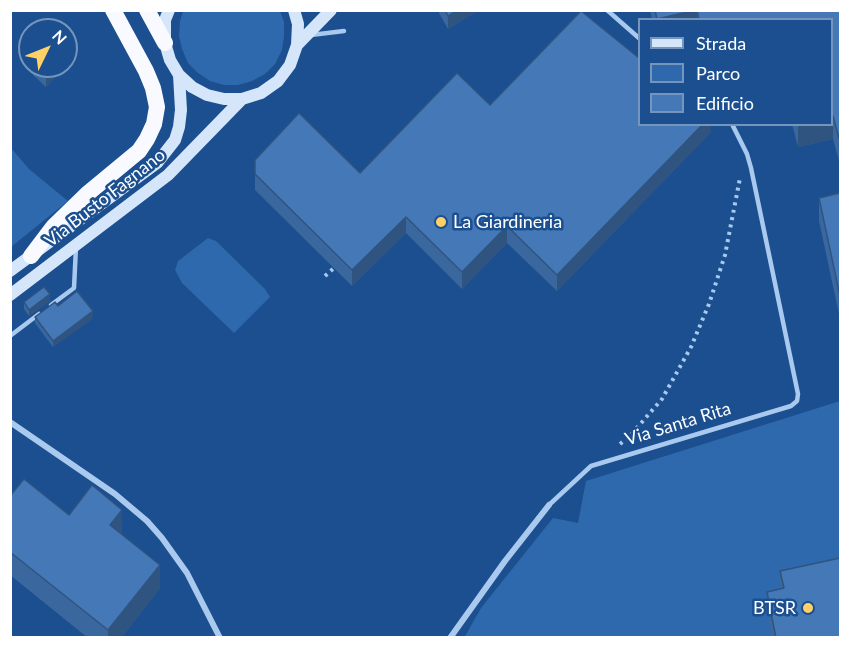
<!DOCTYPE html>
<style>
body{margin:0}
#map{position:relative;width:851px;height:648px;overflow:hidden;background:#1b4f8f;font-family:Lato,sans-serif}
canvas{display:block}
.frame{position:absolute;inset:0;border:12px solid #fff;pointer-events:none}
.legend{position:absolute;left:638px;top:18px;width:195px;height:108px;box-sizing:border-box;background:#1b4f8f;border:2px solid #7695bc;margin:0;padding:8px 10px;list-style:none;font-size:18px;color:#fff}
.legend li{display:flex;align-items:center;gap:12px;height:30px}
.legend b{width:30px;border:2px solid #7695bc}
.north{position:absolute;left:18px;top:18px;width:60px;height:60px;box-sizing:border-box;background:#1b4f8f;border:2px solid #7695bc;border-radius:50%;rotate:47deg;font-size:16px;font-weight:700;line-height:24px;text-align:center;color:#fff}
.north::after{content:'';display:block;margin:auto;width:21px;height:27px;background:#ffd166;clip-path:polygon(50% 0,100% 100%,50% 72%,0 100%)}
</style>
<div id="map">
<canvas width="851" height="648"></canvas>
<div class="frame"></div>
<ul class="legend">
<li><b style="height:8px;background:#d6e6fa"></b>Strada</li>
<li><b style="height:16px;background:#2e69ad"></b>Parco</li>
<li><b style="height:16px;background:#4478b7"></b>Edificio</li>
</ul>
<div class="north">N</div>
</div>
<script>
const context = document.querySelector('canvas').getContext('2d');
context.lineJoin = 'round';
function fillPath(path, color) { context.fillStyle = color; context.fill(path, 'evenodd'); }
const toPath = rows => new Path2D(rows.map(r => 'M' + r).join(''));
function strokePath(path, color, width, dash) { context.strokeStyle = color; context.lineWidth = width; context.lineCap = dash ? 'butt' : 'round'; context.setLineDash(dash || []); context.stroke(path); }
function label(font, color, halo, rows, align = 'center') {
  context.font = font + ' Lato,sans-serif'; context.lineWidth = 5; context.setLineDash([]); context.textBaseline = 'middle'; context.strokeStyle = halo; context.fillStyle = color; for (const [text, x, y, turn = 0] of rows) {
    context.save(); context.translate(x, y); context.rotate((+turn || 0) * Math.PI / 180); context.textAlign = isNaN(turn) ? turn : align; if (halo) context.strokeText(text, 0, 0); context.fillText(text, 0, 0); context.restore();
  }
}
fillPath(toPath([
 [183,11,280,11,284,22,284,36,282,50,275,64,265,74,252,81,238,85,224,85,210,81,198,73,188,63,182,49,179,36,180,21],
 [11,148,29,169,68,201,11,247],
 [208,238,216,241,265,289,270,297,234,333,182,283,175,270,178,261],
 [840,401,840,637,464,638,481,608,553,518,578,523,586,481]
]), '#2e69ad');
strokePath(toPath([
 [325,276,334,268],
 [620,444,629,437,662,399,691,347,709,304,725,255,740,178]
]), '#a9c9ee', 4, [3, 4.5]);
strokePath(toPath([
 [607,10,640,39],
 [311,35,344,31],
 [51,305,74,288,76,247],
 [10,336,39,314],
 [549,505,591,466,791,406,797,401,798,394,751,168,747,154,732,124]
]), '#a9c9ee', 4.5);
strokePath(toPath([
 [10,422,115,494,147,521,162,538,187,573,220,638],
 [450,638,505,561,549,505]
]), '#a9c9ee', 6);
strokePath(toPath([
 [169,10,165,20,165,43,170,60,179,75,192,87,207,95,224,99,242,99,261,93,278,81,290,65,297,45,298,24,294,10],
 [297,45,331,10],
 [10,271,157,163,175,140,179,127,181,110,179,75],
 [10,295,168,175,242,99]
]), '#d6e6fa', 12);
strokePath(toPath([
 [147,10,165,43],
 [31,256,53,227,87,194,139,151,147,139,154,124,157,107,153,88,146,71,113,10]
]), '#f8faff', 16);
fillPath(toPath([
 [439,10,479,10,448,29,439,13],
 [650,10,840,10,839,161,833,139,798,147,792,124,831,124,831,20,652,20],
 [73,59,46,87,33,75,33,66,66,66],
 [490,105,711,124,711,132,557,291,507,243,462,289,406,233,352,286,255,190,255,174,360,173],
 [840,193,840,319,819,221,819,198],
 [50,301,29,316,24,309,24,302],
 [58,306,93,318,53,347,35,323,35,317],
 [10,496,122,533,121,534,160,588,121,638,88,638,10,575],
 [780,571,840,638,772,638,767,610,767,592,780,589]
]), '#3a679d');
fillPath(toPath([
 [457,10,479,10,448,29,448,16],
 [697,10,697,20,657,19],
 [73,47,73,59,46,87,46,75,55,66,66,66,66,54],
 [831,116,833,116,833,139,798,147,798,124,831,124],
 [703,124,711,124,711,132,557,291,557,275],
 [839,138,840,138,840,161,839,161],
 [406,217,406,233,352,286,352,270],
 [507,226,507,243,462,289,462,272],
 [50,294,50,301,29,316,29,310],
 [93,311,93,318,53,347,53,341],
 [122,510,122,533,110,548,110,525],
 [160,565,160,588,121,638,108,638,108,630]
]), '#305480');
const building = toPath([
 [445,10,457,10,448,16,445,10],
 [655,10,696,10,657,19,655,10],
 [697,10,840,10,840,138,839,138,833,116,831,116,831,20,699,20,697,10],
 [581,11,639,58,639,124,703,124,557,275,507,226,462,272,406,217,352,270,255,174,255,160,299,113,360,173,457,73,490,105,581,11],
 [66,40,73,47,66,54,66,40],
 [37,66,55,66,46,75,37,66],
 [840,193,840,296,819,198,840,193],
 [44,287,50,294,29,310,24,302,44,287],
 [77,291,93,311,53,341,35,317,55,302,58,306,77,291],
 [24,479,69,515,92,485,122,510,110,525,160,565,108,630,10,552,10,496,24,479],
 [840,558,840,638,776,638,767,592,784,588,780,571,840,558]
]);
fillPath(building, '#4478b7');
strokePath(building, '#305480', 1.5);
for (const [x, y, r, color] of [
 [441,222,6,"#ffd166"],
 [808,608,6,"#ffd166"]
]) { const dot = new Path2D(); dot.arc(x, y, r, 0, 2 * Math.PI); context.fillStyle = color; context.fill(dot); strokePath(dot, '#1b4f8f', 2); }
label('18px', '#fff', '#1b4f8f', [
 ["Via Busto Fagnano",105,198,-38],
 ["Via Santa Rita",678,424,-17]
]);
label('18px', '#fff', '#1b4f8f', [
 ["La Giardineria",453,222],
 ["BTSR",796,608,"right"]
], 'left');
</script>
